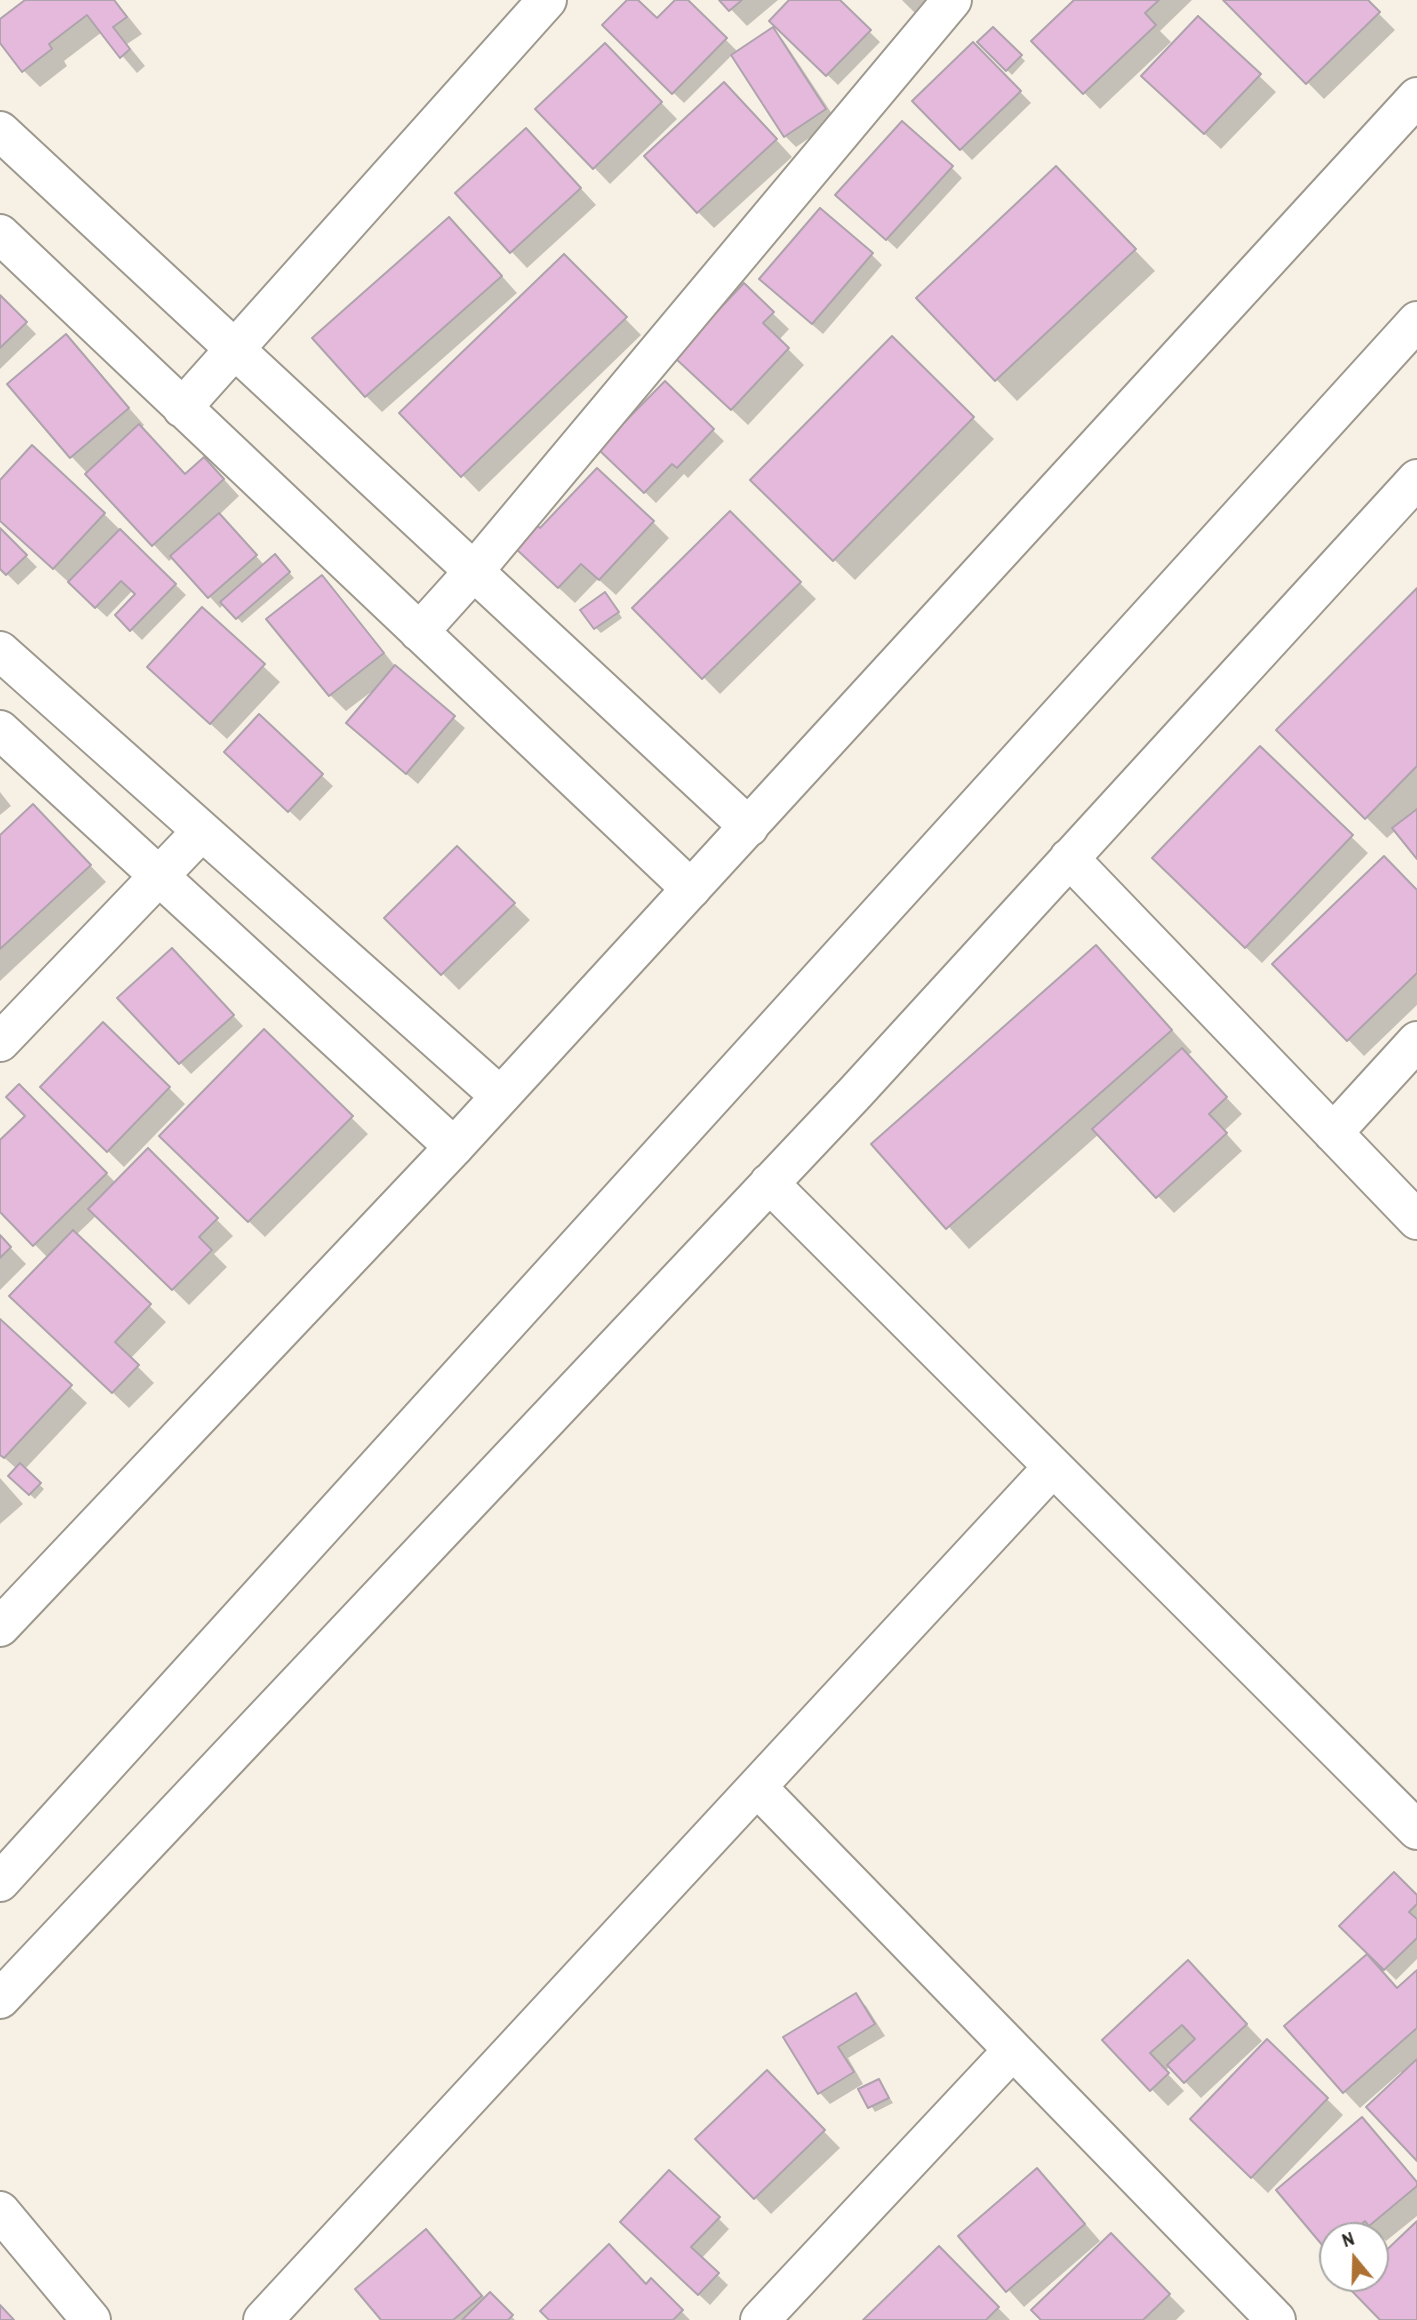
<!DOCTYPE html>
<style>
body{margin:0}
#map{position:relative;width:1417px;height:2320px;overflow:hidden;background:#f7f1e5;font-family:"Archivo Narrow",sans-serif}
canvas{display:block}
.north{position:absolute;left:1319px;top:2222px;width:70px;height:70px;box-sizing:border-box;background:#fff;border:2px solid #a8a7a5;border-radius:50%;rotate:341deg;font-size:19px;font-weight:700;line-height:28px;text-align:center;color:#26241f}
.north::after{content:'';display:block;margin:auto;width:24px;height:32px;background:#ad7133;clip-path:polygon(50% 0,100% 100%,50% 72%,0 100%)}
</style>
<div id="map">
<canvas width="1417" height="2320"></canvas>
<div class="north">N</div>
</div>
<script>
const context = document.querySelector('canvas').getContext('2d');
context.lineJoin = 'round';
function fillPath(path, color) { context.fillStyle = color; context.fill(path, 'evenodd'); }
const toPath = rows => new Path2D(rows.map(r => 'M' + r).join(''));
function strokePath(path, color, width, dash) { context.strokeStyle = color; context.lineWidth = width; context.lineCap = dash ? 'butt' : 'round'; context.setLineDash(dash || []); context.stroke(path); }
fillPath(toPath([
 [28,0,115,0,142,34,127,44,145,66,137,73,102,32,64,61,67,66,40,87,24,71,0,40,0,22],
 [629,0,636,0,657,21,677,0,686,0,738,52,772,29,783,40,836,120,796,147,785,136,732,55,684,103,604,25],
 [722,0,778,0,747,26],
 [792,0,837,0,880,42,838,85,771,21],
 [902,0,932,0,916,14],
 [1077,0,1192,0,1160,31,1171,42,1100,109,1034,41],
 [1226,0,1365,0,1395,30,1324,99],
 [1198,18,1276,92,1221,149,1160,92],
 [993,29,1025,61,1012,75,979,42],
 [973,44,1031,103,972,160,914,101],
 [605,45,677,119,610,184,538,109],
 [740,100,792,157,714,228,698,212],
 [542,146,596,205,527,268,511,251],
 [951,167,962,178,897,249,849,205],
 [1077,190,1155,271,1017,401,918,298],
 [465,235,517,293,382,412,366,396],
 [871,254,882,265,823,334,772,290],
 [564,256,641,335,479,492,402,413],
 [744,286,789,329,779,340,804,365,748,425,693,373],
 [0,297,36,334,0,369],
 [66,337,144,425,140,428,186,476,220,475,239,496,219,515,265,566,280,562,294,578,242,623,224,604,220,608,174,557,169,561,71,456],
 [892,339,994,439,855,580,753,480],
 [665,384,724,441,688,478,684,474,656,503,601,449],
 [0,482,104,514,186,595,142,640,117,615,137,594,133,590,107,617,0,520],
 [730,514,816,599,720,694,635,608],
 [653,522,669,538,616,595,598,579,575,603,532,563,540,531],
 [0,530,37,567,18,585,0,567],
 [322,577,338,594,398,670,465,728,418,784,359,733,375,689,346,711,330,695,269,619],
 [1417,590,1417,856,1396,830,1387,838,1278,730],
 [610,599,622,618,601,633,596,628],
 [202,609,280,682,227,739,166,683],
 [259,717,333,786,300,821,237,762],
 [1260,749,1368,853,1262,963,1170,875],
 [0,792,11,806,0,815],
 [49,822,106,882,0,981,0,837],
 [457,848,530,920,459,990,387,918],
 [1417,892,1417,1005,1364,1056,1275,964],
 [182,961,243,1026,191,1074,120,998],
 [1117,969,1192,1052,1187,1056,1242,1114,1224,1131,1242,1151,1174,1213,1099,1134,969,1249,874,1144],
 [264,1032,368,1134,265,1237,161,1136],
 [19,1086,116,1183,148,1151,233,1236,214,1254,227,1267,189,1305,97,1215,76,1235,166,1322,130,1359,154,1383,129,1408,28,1312,48,1258,0,1209,0,1143,27,1116],
 [43,1087,169,1088,185,1104,124,1167],
 [0,1237,26,1264,0,1290],
 [0,1321,87,1403,24,1470,44,1489,35,1499,10,1476,17,1469,0,1454],
 [0,1478,23,1504,0,1524],
 [1417,1898,1417,1959,1396,1980,1342,1926],
 [1417,1972,1417,2158,1401,2072,1360,2108,1344,2091,1398,1989],
 [1204,1979,1262,2041,1201,2098,1170,2066,1165,2071,1184,2091,1168,2106,1104,2040],
 [855,1996,866,2006,885,2036,848,2058,863,2084,830,2104,820,2093],
 [767,2073,840,2148,771,2214,698,2139],
 [879,2081,893,2103,875,2112,861,2090],
 [1327,2099,1343,2115,1268,2193,1208,2135],
 [1362,2120,1417,2181,1417,2216,1386,2241,1382,2237,1375,2243,1375,2236,1333,2236,1333,2254,1278,2191],
 [1053,2186,1100,2241,1024,2307,960,2236],
 [718,2218,729,2229,701,2259,728,2285,710,2305,633,2233],
 [426,2232,486,2299,490,2295,515,2320,383,2320],
 [1111,2236,1185,2311,1176,2320,1043,2320],
 [939,2248,1010,2320,866,2320],
 [651,2281,690,2320,551,2320,647,2286]
]), '#0003');
const building = toPath([
 [25,0,114,0,127,17,113,27,130,49,120,58,87,15,49,44,52,49,22,72,0,43,0,19,25,0],
 [627,0,638,0,657,18,675,0,688,0,727,38,672,94,602,25,627,0],
 [719,0,742,0,729,11,719,0],
 [789,0,840,0,871,30,826,76,769,21,789,0],
 [1074,0,1159,0,1145,13,1156,25,1083,94,1031,41,1074,0],
 [1223,0,1368,0,1380,12,1306,84,1223,0],
 [1198,16,1261,74,1204,134,1141,76,1198,16],
 [773,27,826,109,784,137,731,55,773,27],
 [993,27,1022,55,1006,71,977,42,993,27],
 [973,42,1021,91,960,150,912,101,973,42],
 [605,43,662,102,593,169,535,109,605,43],
 [724,82,777,139,697,213,644,156,724,82],
 [902,121,953,166,886,240,835,195,902,121],
 [526,128,581,188,510,253,455,193,526,128],
 [1056,166,1136,249,995,381,916,298,1056,166],
 [820,208,873,253,812,324,759,279,820,208],
 [449,217,502,276,365,397,312,338,449,217],
 [564,254,627,317,461,477,399,413,564,254],
 [744,283,774,312,763,323,789,348,731,410,674,357,744,283],
 [0,295,27,322,0,348,0,295],
 [66,334,129,408,70,458,7,384,66,334],
 [892,336,974,417,833,561,750,480,892,336],
 [665,381,714,429,677,468,672,464,644,493,598,449,665,381],
 [139,424,185,474,204,457,224,479,152,546,85,474,139,424],
 [32,445,105,513,53,569,0,521,0,480,32,445],
 [597,468,654,521,599,580,581,564,558,588,514,547,535,524,540,528,597,468],
 [730,511,801,582,702,679,632,608,730,511],
 [219,513,257,555,208,598,170,556,219,513],
 [0,528,27,555,6,575,0,569,0,528],
 [120,529,176,584,130,631,115,615,135,594,121,581,95,608,68,582,120,529],
 [275,554,290,572,236,619,220,602,275,554],
 [322,575,384,653,329,696,266,619,322,575],
 [1417,588,1417,766,1365,819,1276,730,1417,588],
 [605,592,619,612,594,629,580,610,605,592],
 [202,607,265,664,210,724,147,667,202,607],
 [395,665,455,716,406,774,346,723,395,665],
 [259,714,323,774,288,812,224,752,259,714],
 [1260,746,1353,835,1245,948,1152,858,1260,746],
 [33,804,91,865,0,949,0,835,33,804],
 [1417,809,1417,859,1392,828,1417,809],
 [457,846,515,903,441,975,384,918,457,846],
 [1384,856,1417,890,1417,973,1347,1041,1272,964,1384,856],
 [1096,945,1172,1030,946,1229,871,1144,1096,945],
 [172,948,234,1015,179,1064,117,998,172,948],
 [103,1022,170,1087,107,1152,40,1087,103,1022],
 [264,1029,353,1116,248,1222,159,1136,264,1029],
 [1182,1048,1227,1097,1209,1114,1227,1133,1156,1198,1092,1129,1182,1048],
 [19,1084,107,1173,33,1246,0,1212,0,1140,25,1116,6,1097,19,1084],
 [148,1148,218,1218,199,1237,212,1250,172,1290,88,1209,148,1148],
 [73,1230,151,1304,115,1342,139,1365,112,1393,9,1296,73,1230],
 [0,1235,11,1247,0,1258,0,1235],
 [0,1319,72,1385,4,1458,0,1455,0,1319],
 [20,1463,41,1483,29,1495,8,1476,20,1463],
 [1394,1872,1417,1895,1417,1904,1409,1912,1417,1919,1417,1938,1384,1970,1339,1926,1394,1872],
 [1367,1954,1397,1988,1417,1970,1417,2028,1343,2093,1284,2026,1367,1954],
 [1188,1960,1247,2024,1184,2083,1167,2065,1195,2039,1182,2025,1150,2053,1169,2073,1150,2091,1102,2040,1188,1960],
 [856,1993,875,2024,838,2047,854,2072,818,2094,783,2037,856,1993],
 [1267,2039,1328,2098,1251,2178,1190,2119,1267,2039],
 [1417,2059,1417,2161,1366,2107,1417,2059],
 [767,2070,825,2130,754,2199,695,2139,767,2070],
 [879,2079,889,2098,868,2108,858,2089,879,2079],
 [1362,2117,1417,2182,1417,2186,1369,2226,1365,2221,1347,2236,1333,2236,1333,2248,1328,2252,1276,2190,1362,2117],
 [1037,2168,1085,2224,1006,2292,958,2236,1037,2168],
 [669,2170,720,2217,691,2247,719,2273,698,2295,620,2222,669,2170],
 [1417,2221,1417,2320,1380,2320,1348,2287,1357,2278,1375,2278,1375,2261,1417,2221],
 [426,2229,482,2296,453,2320,381,2320,355,2289,426,2229],
 [1111,2233,1170,2294,1143,2320,1041,2320,1031,2310,1111,2233],
 [609,2244,646,2284,651,2278,683,2310,673,2320,549,2320,540,2311,609,2244],
 [939,2246,999,2307,986,2320,863,2320,939,2246],
 [490,2292,513,2315,508,2320,462,2320,490,2292],
 [0,2305,14,2320,0,2320,0,2305]
]);
fillPath(building, '#e4b9dc');
strokePath(building, '#aea3ac', 2);
const minor = toPath([
 [0,131,749,827],
 [0,234,691,889],
 [182,408,547,0],
 [419,632,474,571,952,0],
 [0,651,500,1096],
 [0,730,454,1147],
 [1069,858,1417,1220],
 [0,1042,202,831],
 [1333,1133,1417,1041],
 [769,1183,1417,1830],
 [757,1787,1276,2320],
 [0,1999,855,1093,1417,479],
 [0,2211,91,2320],
 [263,2320,1053,1467],
 [760,2320,1013,2050]
]);
const primary = toPath([
 [0,1627,454,1147,1417,97],
 [0,1882,1417,321]
]);
strokePath(minor, '#9e998e', 42);
strokePath(primary, '#9e998e', 42);
strokePath(minor, '#fff', 38);
strokePath(primary, '#fff', 38);
</script>
